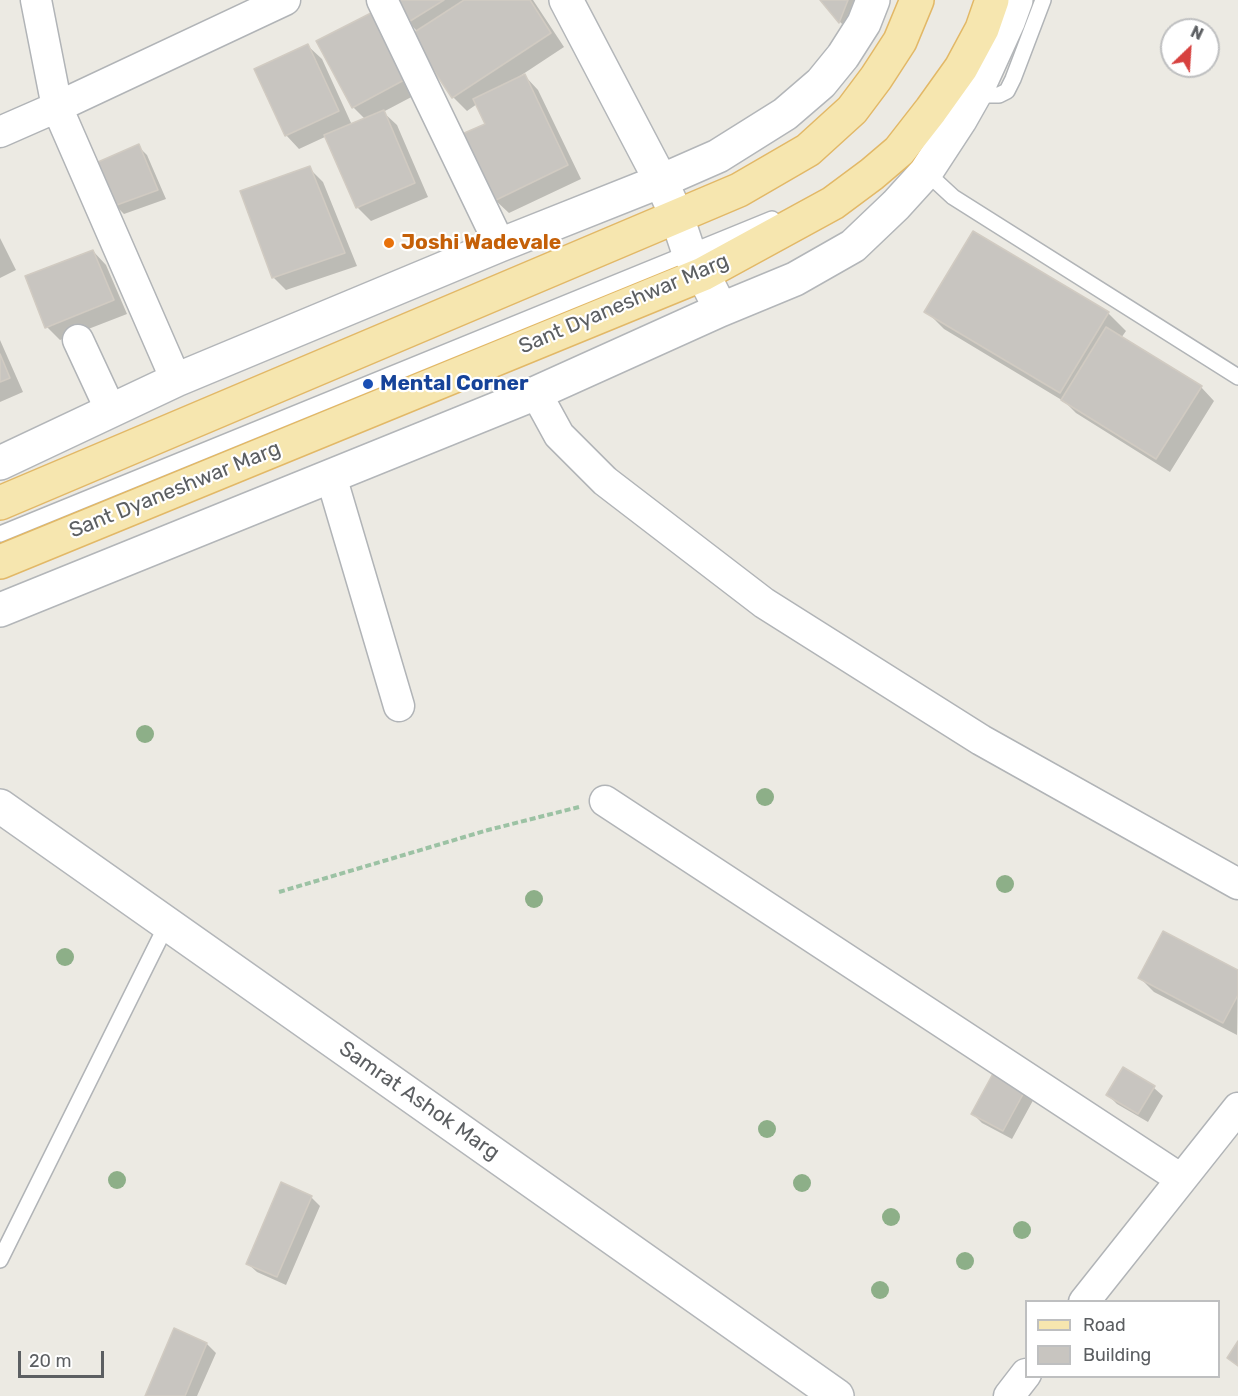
<!DOCTYPE html>
<style>
body{margin:0}
#map{position:relative;width:1238px;height:1396px;overflow:hidden;background:#eceae3;font-family:Rubik,sans-serif}
canvas{display:block}
.legend{position:absolute;left:1025px;top:1300px;width:195px;height:78px;box-sizing:border-box;background:#fff;border:2px solid #bebfc0;margin:0;padding:8px 10px;list-style:none;font-size:18px;color:#5c5f62}
.legend li{display:flex;align-items:center;gap:12px;height:30px}
.legend b{width:30px;border:2px solid #bebfc0}
.north{position:absolute;left:1160px;top:18px;width:60px;height:60px;box-sizing:border-box;background:#fff;border:2px solid #bebfc0;border-radius:50%;rotate:25deg;font-size:16px;font-weight:700;line-height:24px;text-align:center;color:#5c5f62}
.north::after{content:'';display:block;margin:auto;width:21px;height:27px;background:#d7413f;clip-path:polygon(50% 0,100% 100%,50% 72%,0 100%)}
.scale{position:absolute;left:18px;top:1351px;width:86px;height:27px;box-sizing:border-box;border:3px solid #5c5f62;border-top:0;padding-left:8px;font-size:18px;line-height:21px;white-space:nowrap;color:#5c5f62;-webkit-text-stroke:4px #fff;paint-order:stroke}
</style>
<div id="map">
<canvas width="1238" height="1396"></canvas>
<ul class="legend">
<li><b style="height:8px;background:#f6e6af"></b>Road</li>
<li><b style="height:16px;background:#c8c5c0"></b>Building</li>
</ul>
<div class="north">N</div>
<div class="scale">20 m</div>
</div>
<script>
const context = document.querySelector('canvas').getContext('2d');
context.lineJoin = 'round';
function fillPath(path, color) { context.fillStyle = color; context.fill(path, 'evenodd'); }
const toPath = rows => new Path2D(rows.map(r => 'M' + r).join(''));
function strokePath(path, color, width, dash) { context.strokeStyle = color; context.lineWidth = width; context.lineCap = dash ? 'butt' : 'round'; context.setLineDash(dash || []); context.stroke(path); }
function label(font, color, halo, rows, align = 'center') {
  context.font = font + ' Rubik,sans-serif'; context.lineWidth = 4.5; context.setLineDash([]); context.textBaseline = 'middle'; context.strokeStyle = halo; context.fillStyle = color; for (const [text, x, y, turn = 0] of rows) {
    context.save(); context.translate(x, y); context.rotate((+turn || 0) * Math.PI / 180); context.textAlign = isNaN(turn) ? turn : align; if (halo) context.strokeText(text, 0, 0); context.fillText(text, 0, 0); context.restore();
  }
}
fillPath(toPath([
 [393,0,533,0,564,47,517,78,518,79,525,76,538,90,581,179,509,213,495,200,487,124,477,104,467,111,453,97,418,32,408,22],
 [822,0,866,0,853,34,840,22],
 [371,15,384,28,419,93,383,112,397,125,428,197,371,221,358,208,327,136,299,149,286,135,308,46,322,59,352,125,365,119,353,107],
 [138,146,147,155,166,199,124,214,115,205],
 [309,168,323,182,357,266,286,290,273,277],
 [0,238,16,270,0,278],
 [93,251,106,265,127,314,60,340,47,327],
 [926,311,1108,313,1126,331,1121,338,1201,387,1214,401,1170,472,1076,413,1065,402,944,329],
 [0,340,23,392,0,402],
 [1238,972,1237,1035,1154,992,1140,978],
 [996,1070,1036,1095,1012,1139,982,1123,973,1114],
 [1154,1088,1163,1096,1148,1122,1117,1104,1108,1095],
 [311,1197,320,1206,286,1285,257,1272,248,1264],
 [207,1344,216,1353,197,1396,146,1396]
]), '#0003');
const building = toPath([
 [392,0,444,0,407,23,392,0],
 [464,0,530,0,551,33,452,98,410,35,464,0],
 [820,0,848,0,839,23,820,0],
 [371,13,406,79,352,108,316,41,371,13],
 [308,44,339,111,285,136,254,69,308,44],
 [525,74,568,165,494,201,462,134,485,124,473,99,525,74],
 [384,110,415,183,356,208,324,135,384,110],
 [139,144,158,190,114,206,98,162,139,144],
 [310,166,345,253,272,278,240,191,310,166],
 [973,231,1109,312,1060,393,924,312,973,231],
 [93,250,114,300,45,328,25,276,93,250],
 [1106,327,1202,386,1156,459,1061,400,1106,327],
 [0,354,10,378,0,382,0,354],
 [1163,931,1238,970,1238,995,1223,1023,1138,978,1163,931],
 [1123,1067,1155,1086,1138,1114,1106,1095,1123,1067],
 [996,1068,1028,1085,1003,1131,971,1114,996,1068],
 [281,1182,312,1196,277,1277,246,1264,281,1182],
 [174,1328,207,1343,185,1396,145,1396,174,1328],
 [1238,1341,1238,1366,1227,1358,1238,1341]
]);
fillPath(building, '#c8c5c0');
strokePath(building, '#d1cbc2', 1.5);
const lane = toPath([
 [975,95,999,95,1007,91,1013,79,1043,0],
 [926,172,953,197,1238,377],
 [0,534,772,219],
 [0,1260,167,924]
]);
const street = toPath([
 [36,0,57,107,176,380],
 [382,0,500,245],
 [0,132,57,107,285,0],
 [78,340,111,411],
 [536,393,559,435,605,481,764,603,981,740,1238,884],
 [331,476,399,706],
 [605,801,1181,1179],
 [1084,1302,1238,1108],
 [1009,1396,1026,1374]
]);
const secondary = toPath([
 [566,0,661,181,677,217,689,253,703,274,715,298],
 [0,463,176,380,500,245,661,181,718,156,785,114,821,83,843,56,864,23,873,0],
 [0,610,536,393,720,310,795,279,853,246,896,205,926,172,960,120,977,90,1008,22,1016,0],
 [0,806,837,1396]
]);
const primary = toPath([
 [0,503,739,190,808,150,852,110,876,78,900,41,917,0],
 [0,562,703,274,833,203,872,174,899,151,931,110,961,68,982,29,992,0]
]);
strokePath(lane, '#b1b4b7', 18);
strokePath(street, '#b1b4b7', 33);
strokePath(secondary, '#b3b6b9', 36);
strokePath(primary, '#e2b867', 36);
strokePath(toPath([
 [279,892,488,830,579,807]
]), '#9cc2a4', 4, [6, 3]);
strokePath(lane, '#fff', 15);
strokePath(street, '#fff', 30);
strokePath(secondary, '#fff', 33);
strokePath(primary, '#f6e6af', 33);
context.fillStyle = '#8daf88';
for (const [x, y] of [
 [145,734],
 [765,797],
 [1005,884],
 [534,899],
 [65,957],
 [767,1129],
 [117,1180],
 [802,1183],
 [891,1217],
 [1022,1230],
 [965,1261],
 [880,1290]
]) { context.beginPath(); context.arc(x, y, 9, 0, 2 * Math.PI); context.fill(); }
for (const [x, y, r, color] of [
 [389,243,6,"#e8710a"],
 [368,384,6,"#1a4fb4"]
]) { const dot = new Path2D(); dot.arc(x, y, r, 0, 2 * Math.PI); context.fillStyle = color; context.fill(dot); strokePath(dot, '#fff', 2); }
label('bold 21px', '#c56008', '#fff', [
 ["Joshi Wadevale",401,243]
], 'left');
label('21px', '#5c5f62', '#fff', [
 ["Sant Dyaneshwar Marg",624,304,-23],
 ["Sant Dyaneshwar Marg",175,490,-22],
 ["Samrat Ashok Marg",419,1101,35]
]);
label('bold 21px', '#164399', '#fff', [
 ["Mental Corner",380,384]
], 'left');
</script>
